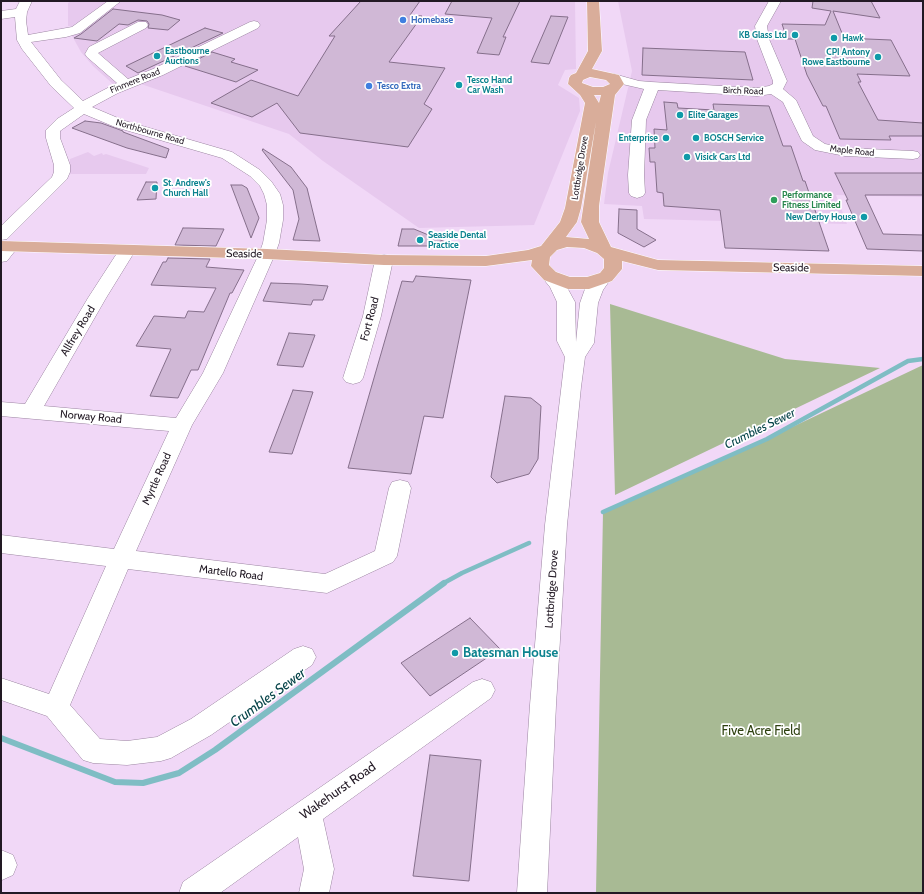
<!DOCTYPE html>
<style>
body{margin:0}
#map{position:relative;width:924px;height:894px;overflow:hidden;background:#f1d8f7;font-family:Cabin,sans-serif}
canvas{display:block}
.frame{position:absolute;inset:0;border:2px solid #221924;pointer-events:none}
</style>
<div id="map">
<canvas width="924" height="894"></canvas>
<div class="frame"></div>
</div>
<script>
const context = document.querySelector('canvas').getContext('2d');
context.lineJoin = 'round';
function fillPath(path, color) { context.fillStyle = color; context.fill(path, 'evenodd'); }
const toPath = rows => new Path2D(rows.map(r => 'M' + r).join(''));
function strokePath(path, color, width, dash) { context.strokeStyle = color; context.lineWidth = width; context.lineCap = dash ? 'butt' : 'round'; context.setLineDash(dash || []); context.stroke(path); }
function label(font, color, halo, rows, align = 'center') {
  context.font = font + ' Cabin,sans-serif'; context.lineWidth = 3.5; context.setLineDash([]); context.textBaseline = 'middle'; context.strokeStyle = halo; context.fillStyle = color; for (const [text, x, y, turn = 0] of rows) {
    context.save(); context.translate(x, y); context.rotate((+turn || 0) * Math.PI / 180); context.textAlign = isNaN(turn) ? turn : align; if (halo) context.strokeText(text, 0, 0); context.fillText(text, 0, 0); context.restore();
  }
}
fillPath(toPath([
 [71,1,575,1,576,69,565,70,558,85,579,98,580,111,534,225,419,228,323,161,289,134,138,83,114,85,93,66,81,52,71,34,84,27,68,26,68,3],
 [618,1,923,1,923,197,836,195,847,224,644,219,642,206,604,204,608,173,632,71],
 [88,152,94,156,102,153,103,155,106,154,149,168,146,174,70,174,70,159]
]), '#e7c9ee');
fillPath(toPath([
 [610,304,785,359,880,368,615,495],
 [923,365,923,893,596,893,603,512,767,439]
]), '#a8ba94');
strokePath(toPath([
 [603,512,767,439,908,361,923,359],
 [442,584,462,573,529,543]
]), '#7fbdc4', 4.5);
strokePath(toPath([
 [1,738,115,782,143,783,179,773,215,750,444,583]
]), '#7fbdc4', 6);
const building = toPath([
 [361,1,420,1,410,15,422,16,389,62,445,68,424,104,432,109,408,147,300,133,277,103,252,117,211,103,251,80,298,96,335,36,329,36,361,1],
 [452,1,520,1,503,37,506,37,499,55,477,53,492,18,445,14,452,1],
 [813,1,871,1,880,18,833,11,844,38,891,40,910,76,857,74,861,82,858,82,878,120,923,123,923,136,889,136,891,140,840,139,826,106,823,106,807,75,795,39,787,39,782,24,825,25,831,11,812,8,813,1],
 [113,9,162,15,180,20,168,30,148,28,149,24,147,21,138,20,128,25,119,24,97,41,74,38,81,34,113,9],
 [551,16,568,17,549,64,531,62,551,16],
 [205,28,223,33,138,73,126,66,205,28],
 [643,48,745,52,753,80,642,75,643,48],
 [212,52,235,59,231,62,258,70,236,82,185,66,212,52],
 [664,102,677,103,678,108,714,110,713,104,769,106,783,146,791,146,803,181,805,181,829,251,725,248,720,210,664,206,663,193,657,192,655,162,650,162,649,148,655,148,654,129,667,130,664,102],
 [85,121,101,123,123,131,123,132,169,149,166,158,127,148,72,128,85,121],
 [263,149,291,167,307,188,320,241,293,240,299,219,293,190,262,150,263,149],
 [835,173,923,173,923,195,865,195,883,234,923,235,923,251,867,249,846,200,848,200,835,173],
 [146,182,157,182,156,199,137,200,146,182],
 [231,185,242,185,247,188,259,218,251,238,231,185],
 [619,209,637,210,637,229,656,240,644,247,618,233,619,209],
 [183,228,189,228,224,229,216,246,175,245,183,228],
 [402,229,414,229,455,246,398,246,402,229],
 [168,258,210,259,206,267,244,270,232,293,230,293,198,370,191,370,178,398,150,396,171,349,136,346,154,316,185,318,188,311,204,312,216,288,151,285,163,262,166,262,168,258],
 [416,276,471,280,443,418,424,416,411,474,348,468,402,281,413,282,416,276],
 [271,283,301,284,328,286,323,300,313,300,311,305,263,301,271,283],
 [289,333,315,335,303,367,277,365,289,333],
 [293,390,313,392,292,454,269,452,293,390],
 [505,396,531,398,541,406,538,459,529,474,497,483,491,477,505,396],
 [470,618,500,649,430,696,401,663,470,618],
 [430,755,481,760,469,881,413,876,430,755]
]);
fillPath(building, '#d0b8d6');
strokePath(building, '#856f8b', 1);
const minor = toPath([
 [20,1,32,1,27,12,26,21,28,35,72,27,108,1,121,1,80,33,66,37,31,42,61,80,83,101,117,83,87,57,85,54,89,47,138,22,146,22,148,25,146,28,98,53,128,79,153,69,250,22,254,21,258,22,260,25,258,28,163,75,118,93,92,107,125,121,232,152,260,170,271,181,280,194,283,205,283,220,279,243,275,254,223,373,192,425,136,551,325,574,375,551,389,488,392,482,400,480,408,482,411,488,397,556,393,562,327,593,128,569,70,705,100,739,127,741,157,737,191,719,294,649,303,646,312,649,316,657,312,665,211,735,171,758,161,761,127,765,93,763,83,760,47,716,1,700,1,678,49,694,106,566,1,553,1,535,114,549,169,431,1,416,1,402,25,404,88,298,121,247,127,246,133,247,135,251,106,298,44,406,176,418,203,373,259,254,263,243,267,220,267,205,264,194,260,186,250,176,222,158,115,127,84,114,60,131,60,138,70,165,70,172,67,179,7,239,1,240,1,226,52,177,54,172,54,165,46,138,46,130,57,119,74,108,51,86,22,49,17,40,15,17,1,19,1,11,16,9,20,1],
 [769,1,781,1,767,26,769,39,787,81,783,89,796,100,813,136,825,144,845,148,913,151,918,152,920,155,918,158,913,159,845,156,815,150,802,141,783,102,771,94,757,96,658,90,646,120,644,175,645,193,643,196,637,198,631,196,629,193,628,175,632,120,644,89,609,81,607,78,609,75,614,74,639,81,651,82,757,88,769,86,773,84,773,81,757,39,755,26,769,1],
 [10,242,16,243,18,247,7,261,1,262,1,247,4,243,10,242],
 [384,255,390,256,393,260,381,316,363,378,360,382,353,384,346,382,343,378,363,316,375,260,378,256,384,255],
 [550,271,556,272,564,282,575,302,576,342,580,303,585,289,595,276,601,275,607,276,610,280,603,290,598,303,594,343,585,357,581,387,567,525,556,705,547,893,517,893,530,705,545,525,565,357,557,341,557,302,550,287,541,276,544,272,550,271],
 [482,679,491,682,495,690,491,698,323,819,334,869,329,893,299,893,304,869,298,837,220,893,179,893,183,882,473,682,482,679],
 [1,850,13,855,17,865,13,875,2,880,1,850]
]);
const major = toPath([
 [587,1,599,1,602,51,592,69,619,75,624,84,615,95,599,206,599,222,611,247,658,260,923,266,923,276,658,270,622,261,622,269,612,281,589,289,568,289,544,280,531,266,532,260,486,266,384,265,267,259,1,251,1,241,267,249,384,255,486,256,528,250,541,246,560,222,565,208,585,103,580,95,568,84,569,78,571,75,576,73,588,51,587,1],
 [590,77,606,80,610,84,603,87,593,87,582,83,583,80,590,77],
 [594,95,601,95,599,103,594,95],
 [596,122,581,222,589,239,566,237,577,222,581,208,596,122],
 [567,247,584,248,597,253,604,259,604,268,600,273,587,277,570,277,556,272,549,265,550,257,557,250,567,247]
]);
strokePath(minor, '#9b85a1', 1);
strokePath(major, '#fff', 1);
fillPath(minor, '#fff');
fillPath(major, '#d9ad9a');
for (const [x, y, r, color] of [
 [403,20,4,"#3f7fe0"],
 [795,35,4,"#0f9aa8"],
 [834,38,4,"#0f9aa8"],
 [157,56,4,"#0f9aa8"],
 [878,57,4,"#0f9aa8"],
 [459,85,4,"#0f9aa8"],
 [369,86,4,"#3f7fe0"],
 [680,115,4,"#0f9aa8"],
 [666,138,4,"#0f9aa8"],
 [696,138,4,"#0f9aa8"],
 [687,157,4,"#0f9aa8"],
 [155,188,4,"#0f9aa8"],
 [774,200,4,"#2e9e5b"],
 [864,217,4,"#0f9aa8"],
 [420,240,4,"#0f9aa8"],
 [455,653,4,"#0f9aa8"]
]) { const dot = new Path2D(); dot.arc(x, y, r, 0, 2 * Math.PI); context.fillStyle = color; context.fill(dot); strokePath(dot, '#fff', 1.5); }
label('bold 9px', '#366cbe', '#fff', [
 ["Homebase",411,20],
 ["Tesco Extra",377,86]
], 'left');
label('bold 9px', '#0d838f', '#fff', [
 ["KB Glass Ltd",787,35,"right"],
 ["Hawk",842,38],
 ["Eastbourne",165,51],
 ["Auctions",165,61],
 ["CPI Antony",870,52,"right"],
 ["Rowe Eastbourne",870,62,"right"],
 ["Tesco Hand",467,80],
 ["Car Wash",467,90],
 ["Elite Garages",688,115],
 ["Enterprise",658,138,"right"],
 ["BOSCH Service",704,138],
 ["Visick Cars Ltd",695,157],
 ["St. Andrew's",163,183],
 ["Church Hall",163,193],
 ["New Derby House",856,217,"right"],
 ["Seaside Dental",428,235],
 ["Practice",428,245]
], 'left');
label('9px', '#221924', '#fff', [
 ["Finmere Road",135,81,-22],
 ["Birch Road",743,91,2],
 ["Northbourne Road",150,132,16],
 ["Maple Road",852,151,6],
 ["Lottbridge Drove",580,168,-81]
]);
label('bold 9px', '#27864d', '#fff', [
 ["Performance",782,195],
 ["Fitness Limited",782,205]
], 'left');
label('11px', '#221924', '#fff', [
 ["Seaside",244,254,1],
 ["Seaside",791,268,1],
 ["Fort Road",370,319,-75],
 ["Allfrey Road",78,331,-59],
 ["Norway Road",91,417,5],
 ["Myrtle Road",157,479,-66],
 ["Martello Road",231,573,7],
 ["Lottbridge Drove",552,589,-86]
]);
label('italic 12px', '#074449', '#fff', [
 ["Crumbles Sewer",760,429,-26]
]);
label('bold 13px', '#0d838f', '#fff', [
 ["Batesman House",463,653]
], 'left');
label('13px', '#2d400f', '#fff', [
 ["Five Acre Field",761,731]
]);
label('13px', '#221924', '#fff', [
 ["Wakehurst Road",338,791,-35]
]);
label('italic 14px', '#074449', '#fff', [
 ["Crumbles Sewer",268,698,-36]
]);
</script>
